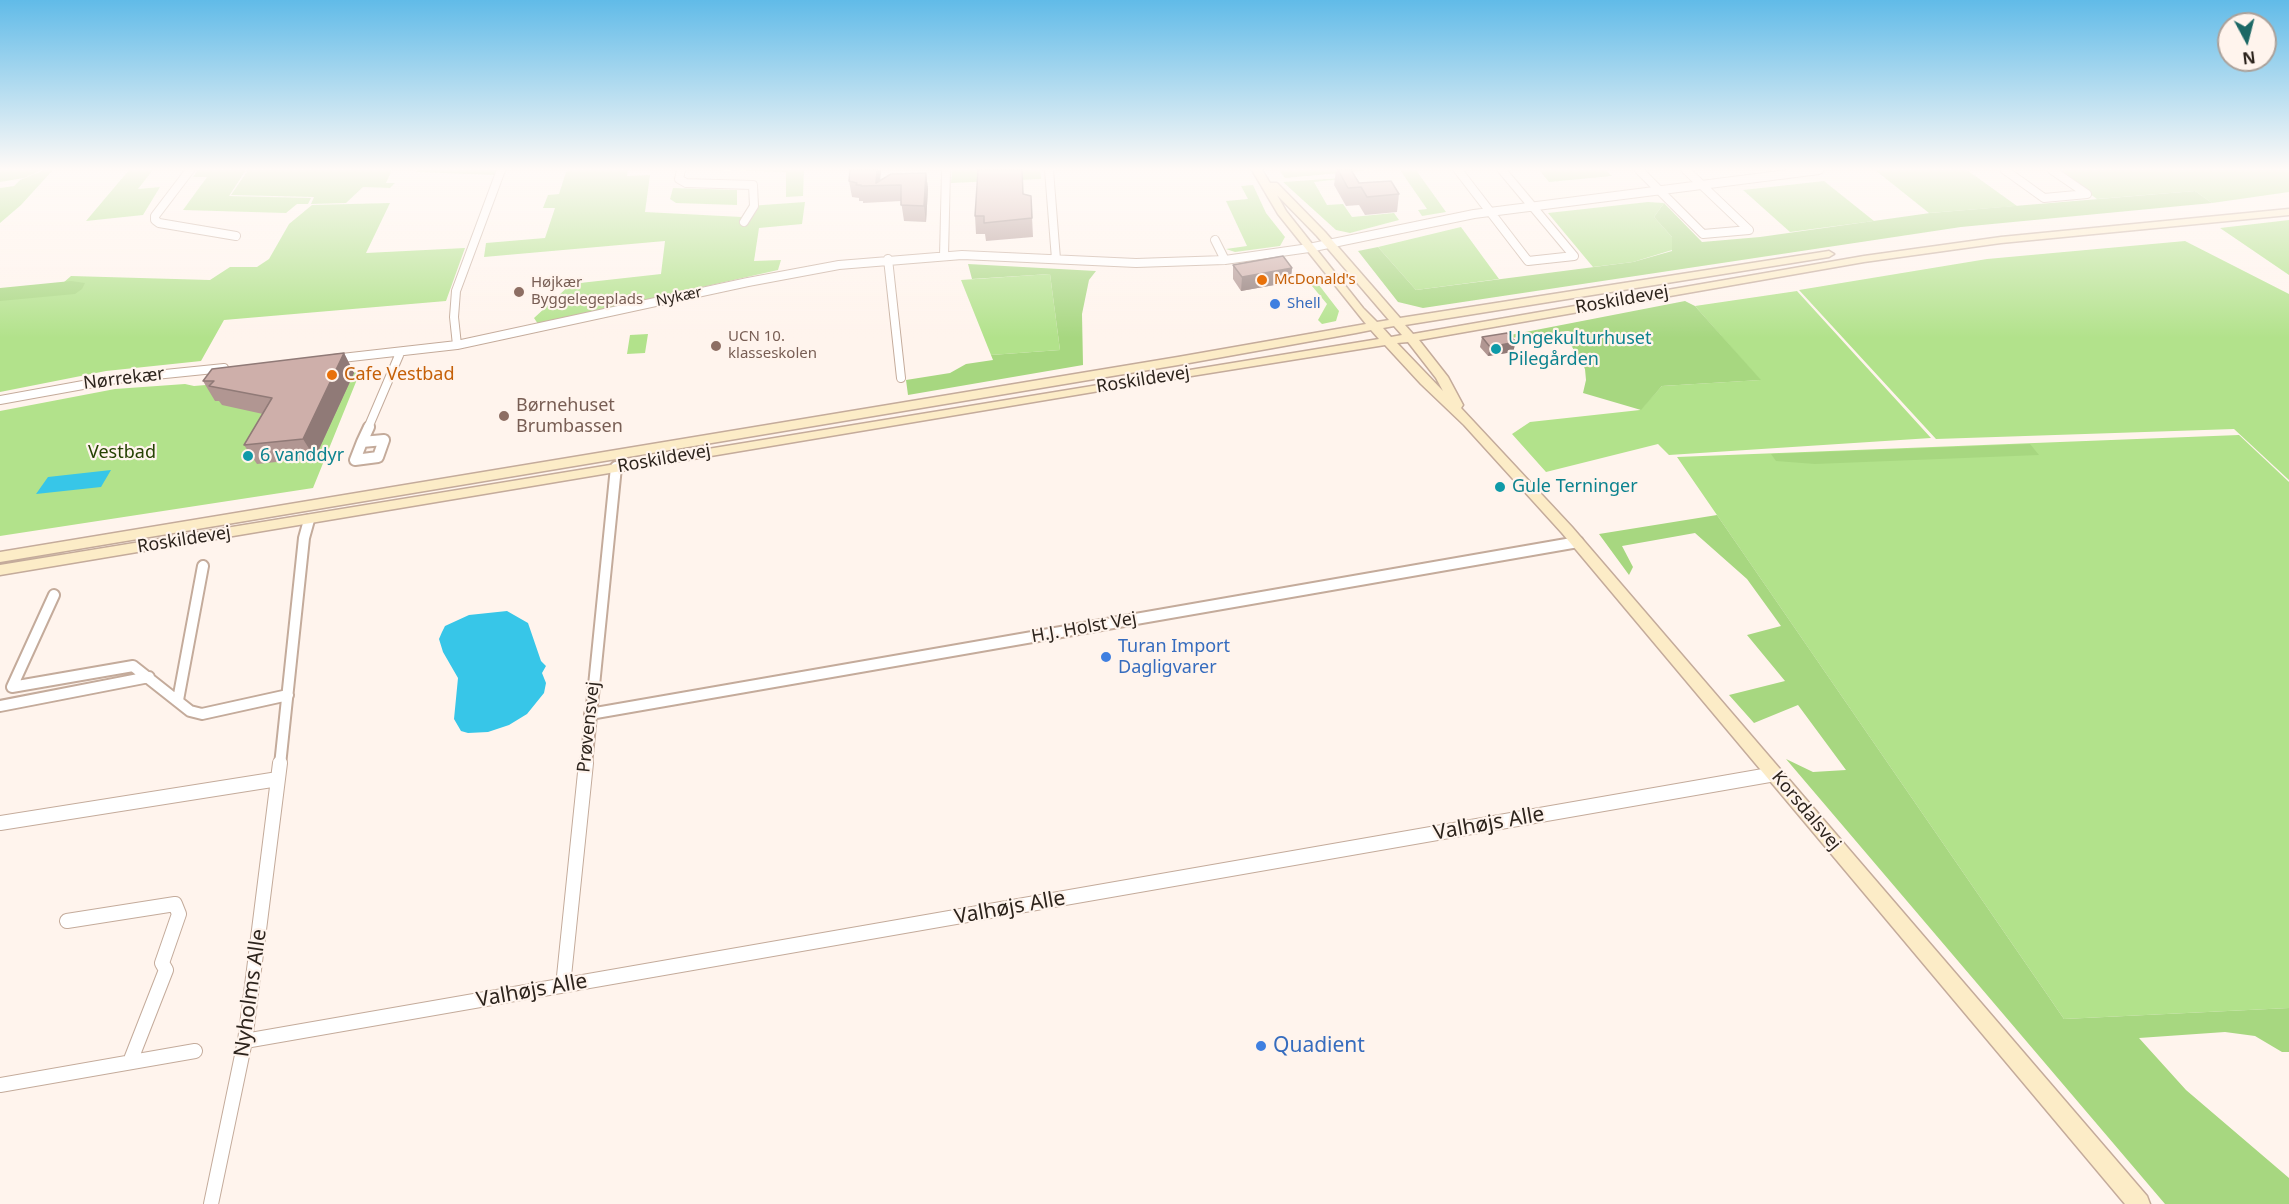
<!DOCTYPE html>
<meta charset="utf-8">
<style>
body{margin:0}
#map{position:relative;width:2289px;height:1204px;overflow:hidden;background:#fff4ed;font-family:"Noto Sans",sans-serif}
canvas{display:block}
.north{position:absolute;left:2217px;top:12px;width:60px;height:60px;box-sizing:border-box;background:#fff4ed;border:2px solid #aba19a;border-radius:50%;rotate:173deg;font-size:16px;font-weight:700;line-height:24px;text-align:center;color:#2d241d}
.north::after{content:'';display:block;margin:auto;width:21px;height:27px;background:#1c6865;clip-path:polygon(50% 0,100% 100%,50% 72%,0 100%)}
</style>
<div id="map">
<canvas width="2289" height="1204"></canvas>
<div class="north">N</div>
</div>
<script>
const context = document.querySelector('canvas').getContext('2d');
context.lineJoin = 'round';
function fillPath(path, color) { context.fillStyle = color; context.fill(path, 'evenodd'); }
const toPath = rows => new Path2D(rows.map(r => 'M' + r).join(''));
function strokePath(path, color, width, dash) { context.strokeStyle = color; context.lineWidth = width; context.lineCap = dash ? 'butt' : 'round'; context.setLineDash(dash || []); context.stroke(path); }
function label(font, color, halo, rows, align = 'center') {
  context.font = font + ' "Noto Sans",sans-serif'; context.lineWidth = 4.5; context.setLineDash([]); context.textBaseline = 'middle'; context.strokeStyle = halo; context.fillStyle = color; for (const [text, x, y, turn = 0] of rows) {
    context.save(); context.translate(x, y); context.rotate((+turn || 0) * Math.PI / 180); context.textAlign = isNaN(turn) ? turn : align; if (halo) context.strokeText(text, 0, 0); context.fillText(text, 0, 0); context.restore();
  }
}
fillPath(toPath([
 [0,170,42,170,24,178,0,182],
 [44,170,53,170,21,205,0,223,0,188,14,186,20,180],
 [129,170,153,170,138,189,160,187,143,215,86,221],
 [198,170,246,170,229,196,311,198,308,204,297,204,286,213,183,210,207,177,193,177],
 [248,170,392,170,386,183,395,183,390,188,363,187,346,203,311,204,314,197,231,195],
 [417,170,497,170,495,175,416,172],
 [572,170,628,170,627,176,650,175,645,212,742,217,749,206,805,202,802,224,759,228,754,261,781,260,778,270,538,324,534,318,571,284,661,274,665,241,484,257,486,243,545,238,555,208,543,208,548,195,559,194,566,172],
 [720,170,804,170,803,196,786,197,786,172],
 [952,170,1040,170,1041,179,951,183],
 [1279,170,1373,170,1285,178],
 [1400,170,1416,170,1446,212,1422,216,1418,210,1427,209],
 [1539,170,1606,170,1612,176,1549,182],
 [1875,170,1967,170,2017,206,1929,213],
 [2056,170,2289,170,2289,192,2212,203,2195,191,2097,199],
 [1340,178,1341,179,1314,182,1327,205,1343,204,1352,217,1394,213,1399,220,1350,233,1336,230,1283,182],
 [1824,181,1874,221,1790,232,1743,190],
 [1253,185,1266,213,1285,237,1280,246,1235,252,1226,249,1247,246,1226,201,1248,199,1241,186],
 [673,188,737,190,737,205,676,203,670,199],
 [1648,202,1664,203,1654,217,1672,237,1672,250,1633,262,1593,267,1548,213],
 [390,203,366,253,465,248,446,301,224,320,201,361,106,371,0,392,0,289,63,283,71,276,210,280,230,267,257,267,269,259,289,224,312,205],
 [2289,220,2289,275,2220,228],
 [1461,227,1499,279,1416,290,1378,247],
 [2185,241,2289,294,2289,480,2234,429,1936,439,1799,290,1987,259],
 [1050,274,1060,350,991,355,961,280],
 [1312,276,1339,311,1336,321,1322,324,1318,320,1327,304,1307,280],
 [1797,291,1931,438,1669,455,1658,444,1546,472,1512,434,1530,422,1640,410,1662,386,1760,380,1695,306],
 [648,334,645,353,627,354,630,335],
 [360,372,313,488,0,536,0,411,115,389,185,384,194,386],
 [2239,435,2289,482,2289,1008,2064,1019,1677,457]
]), '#b2e28b');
fillPath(toPath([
 [2195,191,2212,203,1961,227,1423,308,1398,302,1358,251,1378,247,1416,290,1633,262,1672,251,1672,237,1654,217,1664,203,1702,242,1760,237,1930,213],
 [968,264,1096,271,1089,280,1082,314,1083,365,908,395,906,380,950,373,966,364,993,360,991,355,1060,350,1050,274,972,279],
 [71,281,85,283,82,289,75,294,0,301,0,288],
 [1685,301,1695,306,1761,380,1662,386,1641,410,1583,393,1586,380,1585,369,1571,345,1581,339,1575,333,1568,331,1502,339,1510,335],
 [2030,444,2039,455,1815,464,1776,461,1771,454],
 [1717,515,2064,1019,2289,1008,2289,1052,2282,1052,2255,1036,2225,1032,2139,1038,2186,1090,2289,1178,2289,1204,2165,1204,1786,759,1813,772,1846,770,1798,705,1754,723,1729,695,1785,681,1747,635,1781,626,1747,579,1695,533,1622,546,1633,567,1629,575,1599,534]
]), '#a7d780');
fillPath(toPath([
 [111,470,101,487,36,494,48,477],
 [507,611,528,623,541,661,546,666,542,673,546,683,544,693,527,714,509,725,488,732,468,733,461,731,454,719,458,678,443,652,439,639,442,632,445,626,469,615]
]), '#37c6e8');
const streetFar2 = toPath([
 [190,170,155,216,155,220,159,223,236,236],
 [681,170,679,179,686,183,753,185,754,206,744,222],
 [1049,170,1056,259],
 [1458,170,1528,261,1574,256,1502,170],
 [1639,170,1703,234,1749,230,1686,170],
 [2005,170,2044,198,2087,194,2052,170],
 [1215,240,1225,260],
 [944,256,946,170],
 [888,259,901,378],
 [457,345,454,317,456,291,501,170],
 [333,359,457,345,748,282,839,265,962,255,1136,263,1225,260,1309,248,1474,214,1819,170],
 [0,400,116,379,224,368],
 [368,428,400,353]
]);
const streetFar1 = toPath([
 [384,440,378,457,355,460,362,442,384,440],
 [362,442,369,427],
 [54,595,12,687,133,666,190,711,202,714,288,695],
 [178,700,203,566],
 [0,706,149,677],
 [590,714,1578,542],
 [280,765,304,538,309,520],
 [586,765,616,467]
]);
const street = toPath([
 [0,823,278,779],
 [67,921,175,904,179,914,162,963,166,970,130,1062],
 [563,986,586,763],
 [245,1041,1775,774],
 [0,1085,195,1051],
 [211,1204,245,1041,280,763]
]);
const secondary = toPath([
 [1252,170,1262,170,1270,183,1277,183,1325,232,1400,318,1829,251,1834,254,1829,257,1405,325,1413,334,1864,256,2001,237,2289,209,2289,215,2001,243,1864,262,1419,340,1448,377,1463,405,1461,408,1572,527,2147,1196,2150,1204,2125,1204,1562,533,1464,425,1421,384,1385,345,1135,385,0,575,0,565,1379,339,1371,330,1356,333,1178,365,0,562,0,552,1178,357,1366,324,1278,214,1252,170],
 [1277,195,1317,236,1389,320,1377,322,1363,308,1286,211,1277,195],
 [1394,326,1402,335,1391,337,1383,328,1394,326],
 [1408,342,1436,378,1443,391,1397,343,1408,342]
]);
strokePath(streetFar2, '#c4ab9b', 10);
strokePath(streetFar1, '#c4ab9b', 14);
strokePath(street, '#c4ab9b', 16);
strokePath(secondary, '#c4ab9b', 3);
strokePath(streetFar2, '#fff', 8);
strokePath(streetFar1, '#fff', 10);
strokePath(street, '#fff', 14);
fillPath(secondary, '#fcecc7');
fillPath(toPath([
 [1336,170,1351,170,1359,183,1399,194,1397,212,1365,215,1359,205,1346,206,1334,185],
 [926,173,928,189,926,222,904,221,901,201,863,203,863,201,859,201,859,198,852,197,849,181,880,180],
 [1024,194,1031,196,1033,237,986,241,985,234,976,234,975,216],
 [1233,265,1291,282,1241,291,1233,279],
 [1482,337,1513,352,1488,356,1480,347],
 [344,353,354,373,315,458,257,464,244,445,263,414,222,405,219,401,215,401,203,381]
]), '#b19692');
fillPath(toPath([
 [877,170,881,170,880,186,876,183],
 [926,173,928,189,926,222,924,206],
 [1292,268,1291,282,1241,291,1242,277],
 [1516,342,1513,352,1488,356,1490,347],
 [344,353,354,373,315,458,303,439]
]), '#907a77');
const building = toPath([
 [850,170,877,170,876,183,891,174,926,173,924,206,901,205,901,185,861,186,861,185,856,185,857,183,849,181,850,170],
 [978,170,1022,170,1023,194,1031,196,1032,218,984,223,984,216,975,216,978,170],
 [1338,170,1351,170,1359,183,1391,181,1399,194,1367,197,1361,187,1348,188,1338,170],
 [1283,256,1292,268,1242,277,1233,265,1283,256],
 [1507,333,1516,342,1490,347,1482,337,1507,333],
 [344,353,303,439,244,445,272,398,209,386,214,381,203,381,212,369,344,353]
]);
fillPath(building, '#ceafaa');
strokePath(building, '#907a77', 1.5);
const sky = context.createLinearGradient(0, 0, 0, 338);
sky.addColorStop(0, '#61bbe8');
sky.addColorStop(0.5, '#fffaf7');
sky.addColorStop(1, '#fffaf700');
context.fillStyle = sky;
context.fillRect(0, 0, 2289, 338);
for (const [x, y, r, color] of [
 [1262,280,6,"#e8710a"],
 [519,292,6,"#8d6e63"],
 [1275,304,6,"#3f7fe0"],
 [716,346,6,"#8d6e63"],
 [1496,349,6,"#0f9aa8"],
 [332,375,6,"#e8710a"],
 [504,416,6,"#8d6e63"],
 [248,456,6,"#0f9aa8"],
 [1500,487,6,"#0f9aa8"],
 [1106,657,6,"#3f7fe0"],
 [1261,1046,6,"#3f7fe0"]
]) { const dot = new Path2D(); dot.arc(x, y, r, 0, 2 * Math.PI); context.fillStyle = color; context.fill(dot); strokePath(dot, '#fff4ed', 2); }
label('15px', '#c56008', '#fff4ed', [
 ["McDonald's",1274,280]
], 'left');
label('15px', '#785e54', '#fff4ed', [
 ["Højkær",531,283],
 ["Byggelegeplads",531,300],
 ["UCN 10.",728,337],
 ["klasseskolen",728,354]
], 'left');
label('15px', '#2d241d', '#fff4ed', [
 ["Nykær",679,297,-12]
]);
label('15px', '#366cbe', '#fff4ed', [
 ["Shell",1287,304]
], 'left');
label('18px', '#2d241d', '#fff4ed', [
 ["Roskildevej",1622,300,-10],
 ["Nørrekær",124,379,-7],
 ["Roskildevej",1143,380,-9],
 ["Roskildevej",664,459,-10],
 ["Roskildevej",184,540,-9],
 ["H.J. Holst Vej",1084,628,-10],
 ["Prøvensvej",589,727,-84],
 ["Korsdalsvej",1806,811,50]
]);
label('18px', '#0d838f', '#fff4ed', [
 ["Ungekulturhuset",1508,339],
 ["Pilegården",1508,360],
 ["6 vanddyr",260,456],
 ["Gule Terninger",1512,487]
], 'left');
label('18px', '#c56008', '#fff4ed', [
 ["Cafe Vestbad",344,375]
], 'left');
label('18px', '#785e54', '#fff4ed', [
 ["Børnehuset",516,406],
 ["Brumbassen",516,427]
], 'left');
label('18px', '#254202', '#fff4ed', [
 ["Vestbad",122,453]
]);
label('18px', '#366cbe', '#fff4ed', [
 ["Turan Import",1118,647],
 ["Dagligvarer",1118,668]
], 'left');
label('21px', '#2d241d', '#fff4ed', [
 ["Valhøjs Alle",1489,824,-10],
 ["Valhøjs Alle",1010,908,-10],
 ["Valhøjs Alle",532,991,-10],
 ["Nyholms Alle",251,993,-82]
]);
label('21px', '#366cbe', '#fff4ed', [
 ["Quadient",1273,1046]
], 'left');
</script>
